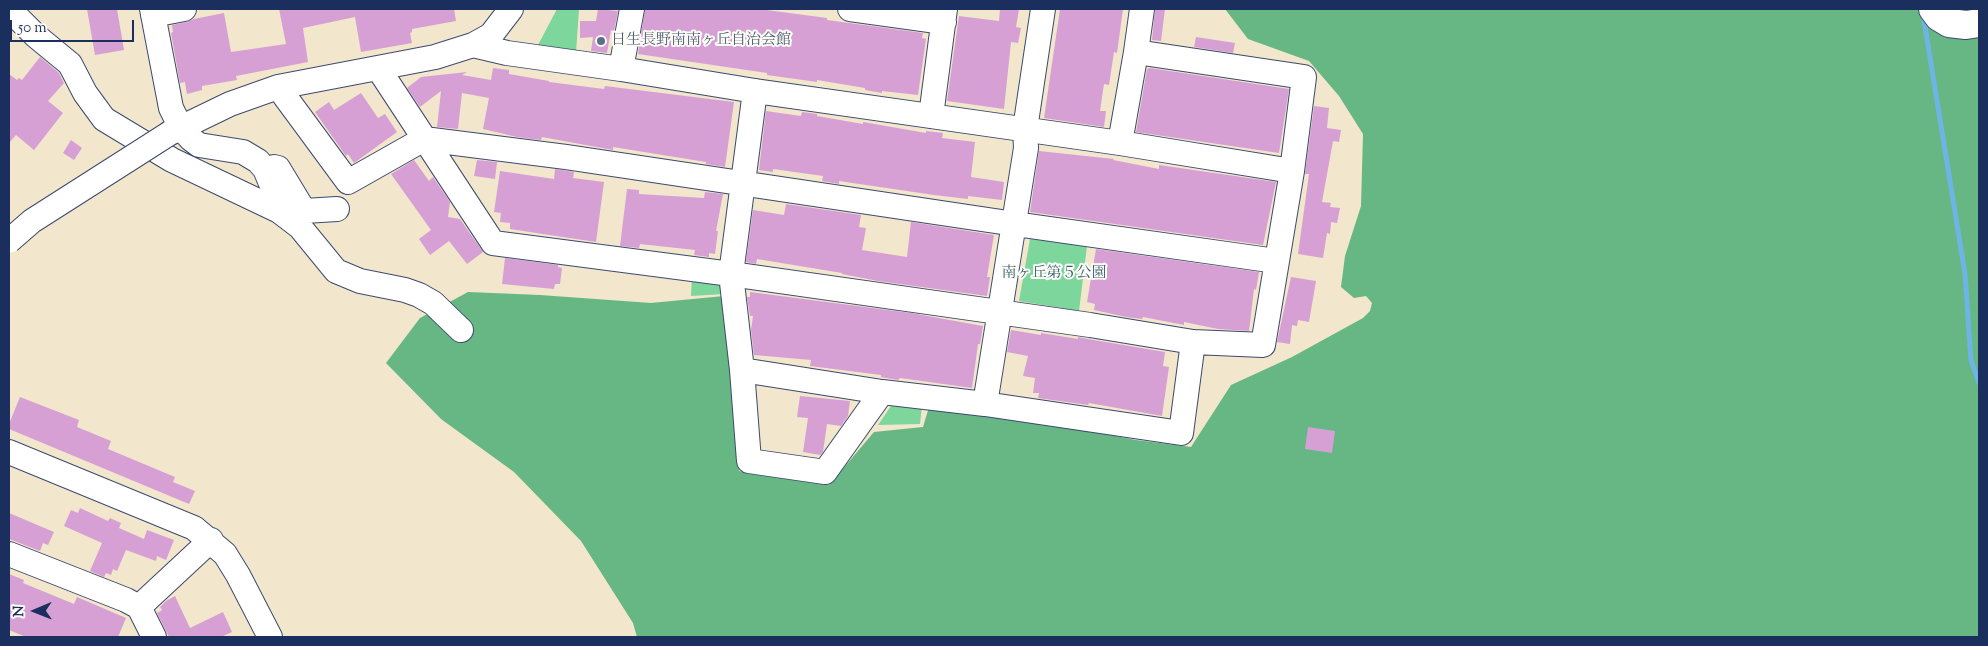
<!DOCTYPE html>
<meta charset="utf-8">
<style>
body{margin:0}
#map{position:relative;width:1988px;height:646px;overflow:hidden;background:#f2e6cc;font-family:"Sorts Mill Goudy",serif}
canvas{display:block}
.frame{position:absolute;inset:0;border:10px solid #1b2f5e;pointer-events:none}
.north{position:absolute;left:10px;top:586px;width:50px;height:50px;-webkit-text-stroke:4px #fdfcf7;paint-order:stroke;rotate:269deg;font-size:14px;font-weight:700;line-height:20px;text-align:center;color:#1b2f5e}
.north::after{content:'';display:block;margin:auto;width:18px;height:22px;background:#1b2f5e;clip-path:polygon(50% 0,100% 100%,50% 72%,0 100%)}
.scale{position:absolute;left:10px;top:20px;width:124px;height:22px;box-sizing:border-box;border:2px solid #1b2f5e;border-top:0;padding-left:6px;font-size:15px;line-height:18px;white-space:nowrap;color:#1b2f5e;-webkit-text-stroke:4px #fdfcf7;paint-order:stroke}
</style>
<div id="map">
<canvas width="1988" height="646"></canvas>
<div class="frame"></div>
<div class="north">N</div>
<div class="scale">50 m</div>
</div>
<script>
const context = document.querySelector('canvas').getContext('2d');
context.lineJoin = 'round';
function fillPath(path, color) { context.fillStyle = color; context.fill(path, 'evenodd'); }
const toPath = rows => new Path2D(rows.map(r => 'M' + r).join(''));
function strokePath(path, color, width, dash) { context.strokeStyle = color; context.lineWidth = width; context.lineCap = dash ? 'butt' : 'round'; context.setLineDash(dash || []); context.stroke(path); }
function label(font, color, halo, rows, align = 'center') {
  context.font = font + ' "Sorts Mill Goudy","Noto Serif JP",serif'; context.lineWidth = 4; context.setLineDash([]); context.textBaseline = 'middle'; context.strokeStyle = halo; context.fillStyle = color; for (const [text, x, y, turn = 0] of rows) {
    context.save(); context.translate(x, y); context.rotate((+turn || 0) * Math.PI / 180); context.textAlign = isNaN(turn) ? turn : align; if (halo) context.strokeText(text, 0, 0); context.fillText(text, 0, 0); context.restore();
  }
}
fillPath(toPath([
 [557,9,579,9,576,53,538,45],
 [1030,239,1087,246,1079,311,1019,301],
 [692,275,724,279,724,294,691,296],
 [891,406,922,406,920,424,878,425]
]), '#7dd69c');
fillPath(toPath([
 [1225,9,1979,9,1979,637,637,637,633,623,581,541,514,472,441,419,386,363,420,318,468,292,540,295,651,303,724,296,732,364,739,471,829,485,874,432,923,427,929,407,1064,426,1136,440,1191,447,1231,385,1292,357,1363,318,1370,311,1372,303,1366,296,1354,298,1341,287,1345,256,1361,206,1363,134,1339,96,1309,61,1248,39]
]), '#66b784');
strokePath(toPath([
 [1923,14,1965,274,1971,360,1979,383]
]), '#6eb5e5', 5);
fillPath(toPath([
 [87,9,117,9,124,50,95,55],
 [279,9,454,9,456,21,412,29,412,32,410,33,412,43,361,52,355,17,303,28,308,62,236,76,237,80,202,86,202,90,187,94,185,82,180,83,171,33,173,32,172,25,187,22,194,19,224,13,231,52,286,44],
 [598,9,618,11,614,31,611,30,607,53,591,51,593,37,580,38,580,21,596,21],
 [645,9,759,9,827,18,827,20,923,33,922,38,926,39,918,95,882,91,882,93,865,90,865,88,817,80,817,82,767,75,767,73,638,54],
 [1000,9,1019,9,1016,27,1021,28,1018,43,1011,42,1004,109,947,101,959,16,999,21],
 [1060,9,1123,9,1117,53,1114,52,1109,85,1104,84,1100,111,1106,111,1104,127,1044,118],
 [1155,9,1165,9,1161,41,1152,40],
 [1196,37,1235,43,1233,53,1194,47],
 [40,57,59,73,64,83,48,101,63,113,34,150,16,135,9,143,9,74,17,80,19,78,22,80],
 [493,68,509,70,509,74,549,81,549,82,604,89,605,86,734,102,725,167,706,164,706,162,613,147,613,150,542,137,541,140,517,137,483,129,489,98,462,93,458,129,437,127,441,91,420,107,407,88,421,77,467,72,462,75,491,80],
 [1150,68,1289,89,1279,153,1136,132,1147,69],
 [361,93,378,118,385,114,397,132,354,163,348,154,346,156,315,112,329,102,334,110],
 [1314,106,1329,108,1327,128,1341,130,1339,142,1333,141,1322,202,1331,203,1330,207,1340,208,1337,223,1331,222,1330,234,1327,233,1323,258,1298,254,1309,174,1305,174],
 [766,111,801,116,802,112,817,114,817,116,863,124,863,122,926,133,926,131,943,133,942,138,975,142,971,177,1004,182,1002,200,968,196,968,199,934,195,839,181,839,184,822,181,823,176,773,169,773,172,759,170],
 [71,140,82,148,74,160,63,153],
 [1039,151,1114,159,1113,160,1159,169,1159,165,1276,182,1263,245,1030,212],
 [414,160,429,181,433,177,450,202,448,217,460,219,483,252,467,264,449,241,430,255,419,239,431,230,391,174],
 [477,160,497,162,495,179,474,176],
 [555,169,574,172,573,178,604,182,596,242,510,229,510,223,500,222,501,213,494,212,500,171,554,179],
 [627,189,639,190,639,194,704,198,705,192,723,194,716,231,718,231,715,254,709,253,709,257,694,255,695,250,640,244,639,248,620,246],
 [786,204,861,215,859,227,866,228,862,250,907,257,911,222,994,235,987,277,990,277,987,296,878,281,842,274,842,273,757,259,756,264,746,262,753,210,784,215],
 [1096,249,1259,272,1256,290,1254,289,1249,331,1218,329,1184,322,1184,325,1143,317,1142,319,1126,317,1094,310,1095,304,1087,302],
 [505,258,558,265,558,267,562,268,560,284,555,284,554,289,502,284],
 [1291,277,1316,281,1309,322,1298,320,1297,326,1292,325,1290,344,1277,342],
 [750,292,911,313,983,326,980,344,978,344,972,388,900,378,898,380,881,377,881,375,810,366,811,360,754,355,751,330,753,316,750,316,747,297,750,297],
 [1011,330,1041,335,1041,333,1078,339,1078,337,1088,339,1165,352,1163,366,1169,367,1162,416,1089,403,1088,405,1038,398,1039,393,1033,393,1035,378,1023,376,1028,356,1007,352],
 [800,396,850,401,848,416,841,426,827,424,823,452,820,455,803,452,808,418,797,417],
 [20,397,79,420,77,427,111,441,108,449,175,477,173,482,195,491,189,504,9,429,9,424],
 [1308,427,1335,431,1332,453,1305,449],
 [80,508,108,521,110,518,121,523,119,528,144,539,147,530,174,540,166,560,157,556,156,561,126,550,117,571,113,569,111,575,106,573,104,577,90,571,102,543,64,526,71,510,78,513],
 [9,513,54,532,48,545,43,543,40,551,9,539],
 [9,574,24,580,23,583,74,604,77,597,126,618,118,637,26,637,9,630],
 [175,596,190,628,223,612,232,632,221,637,169,637,157,613,162,610,160,607,166,601]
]), '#d6a0d4');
const minor = toPath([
 [9,9,36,36,70,64,85,93,104,119,172,160,279,211,300,227,336,271,360,281,405,290,419,295,433,303,461,330],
 [152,9,171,108,181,128,191,139,199,145,243,152,258,161,265,169,278,200,279,211],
 [850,9,944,22],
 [153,15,184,9],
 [473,45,507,53,621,69,755,91,1120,143,1292,171],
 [378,68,493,243,731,274,1090,325,1193,342,1263,345,1292,171,1304,77,1136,52,1142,9],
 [621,69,632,9],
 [278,87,348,182,424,139,566,157,1015,224,1276,261],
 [755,91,731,274,742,370,749,461,825,472,882,392],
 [931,116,945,9],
 [170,133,230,104,278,87,435,57,473,45,491,35,511,9],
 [1120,143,1136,52],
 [274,167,278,168,304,211,337,209],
 [742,370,882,392,985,404,1181,433,1193,342],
 [985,404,1026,148,1025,129,1043,9],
 [9,452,194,528,225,554,238,575,270,637],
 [9,554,126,600,139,607,154,637],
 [139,607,211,540]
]);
const major = toPath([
 [1933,9,1939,17,1949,23,1966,25,1979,23]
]);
strokePath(minor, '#3b4a6e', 26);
strokePath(major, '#3b4a6e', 30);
strokePath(minor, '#fff', 24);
strokePath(major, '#fff', 28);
const minorBridge = toPath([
 [9,241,32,221,170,133]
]);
strokePath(minorBridge, '#3b4a6e', 26, []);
strokePath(minorBridge, '#fff', 24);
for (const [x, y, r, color] of [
 [601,41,5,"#5c6f8a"]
]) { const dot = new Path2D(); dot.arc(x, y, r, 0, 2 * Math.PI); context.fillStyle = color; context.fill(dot); strokePath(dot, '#fdfcf7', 2); }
label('15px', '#4e5e75', '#fdfcf7', [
 ["日生長野南南ヶ丘自治会館",611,41]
], 'left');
label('15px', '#386171', '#fdfcf7', [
 ["南ヶ丘第５公園",1054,274]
]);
</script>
